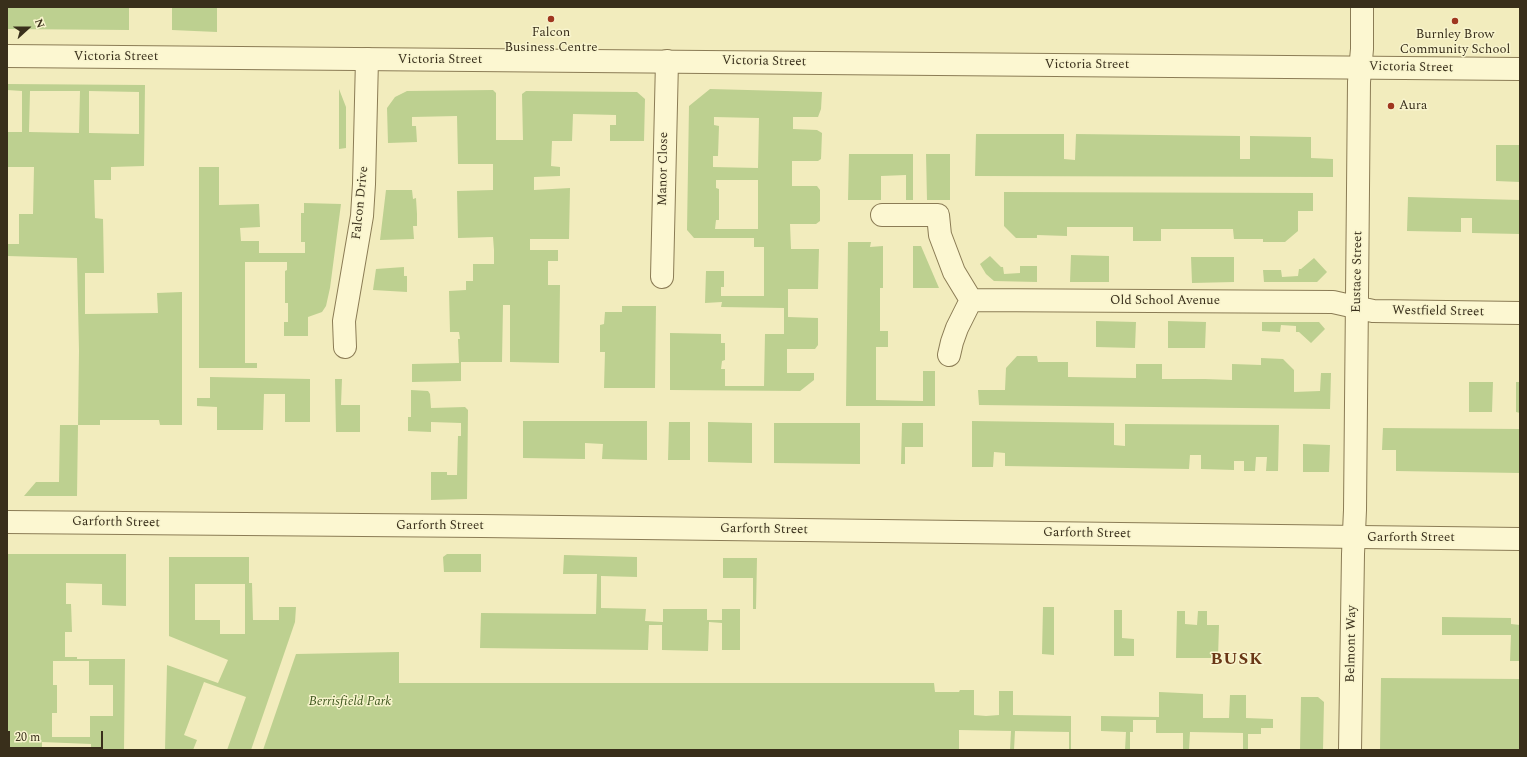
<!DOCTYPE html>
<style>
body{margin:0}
#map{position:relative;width:1527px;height:757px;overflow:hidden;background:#f2ecbd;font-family:Spectral,serif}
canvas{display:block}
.frame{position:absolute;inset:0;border:8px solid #392f1b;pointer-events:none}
.north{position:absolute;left:8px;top:8px;width:40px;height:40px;-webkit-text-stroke:3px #f8f4cd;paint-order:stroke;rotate:69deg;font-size:11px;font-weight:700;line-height:16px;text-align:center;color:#392f1b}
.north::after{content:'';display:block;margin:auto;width:14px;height:18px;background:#392f1b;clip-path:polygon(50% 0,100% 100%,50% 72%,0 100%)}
.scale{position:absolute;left:8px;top:731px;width:95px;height:18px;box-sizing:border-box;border:2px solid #392f1b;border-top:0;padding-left:5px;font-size:12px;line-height:14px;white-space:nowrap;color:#392f1b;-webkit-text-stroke:3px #f8f4cd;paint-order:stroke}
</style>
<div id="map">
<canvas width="1527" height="757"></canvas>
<div class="frame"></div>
<div class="north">N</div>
<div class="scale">20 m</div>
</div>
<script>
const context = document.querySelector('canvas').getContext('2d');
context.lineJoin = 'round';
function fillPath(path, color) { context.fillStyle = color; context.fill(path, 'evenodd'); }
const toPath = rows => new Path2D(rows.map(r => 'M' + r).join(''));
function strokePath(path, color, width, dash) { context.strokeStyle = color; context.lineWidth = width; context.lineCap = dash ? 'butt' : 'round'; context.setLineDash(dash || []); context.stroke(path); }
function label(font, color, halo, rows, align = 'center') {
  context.font = font + ' Spectral,serif'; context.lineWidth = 3; context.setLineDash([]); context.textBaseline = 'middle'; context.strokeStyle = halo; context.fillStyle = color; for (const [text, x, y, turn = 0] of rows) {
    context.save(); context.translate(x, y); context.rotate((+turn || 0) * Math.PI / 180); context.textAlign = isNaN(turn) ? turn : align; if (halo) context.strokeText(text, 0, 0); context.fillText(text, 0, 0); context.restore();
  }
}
fillPath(toPath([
 [7,7,129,7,129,30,7,29],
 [172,7,217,7,217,32,172,30],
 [7,84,145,85,144,166,111,167,111,180,94,180,95,218,103,219,104,273,85,273,85,314,158,313,157,293,182,292,182,425,160,425,159,420,100,420,100,425,78,425,77,496,24,496,36,482,59,482,60,425,78,425,79,351,77,258,7,256,7,244,19,244,19,214,33,214,34,167,7,167,7,132,22,132,22,91,7,90],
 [30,91,80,91,79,133,29,132],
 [89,91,139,92,139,134,89,133],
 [339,89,346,107,346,148,339,149],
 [710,89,822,92,821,109,818,117,793,117,793,129,817,130,822,133,821,159,818,161,792,161,792,186,817,186,820,190,820,221,816,224,790,224,791,249,819,249,818,289,788,289,788,317,818,318,818,345,815,349,787,349,787,373,814,373,814,380,800,391,670,390,670,333,721,334,721,343,725,343,725,360,722,361,721,369,725,369,725,386,764,386,765,334,784,334,784,308,721,307,722,302,705,303,706,271,724,271,724,287,721,287,721,296,764,296,764,247,754,247,754,238,694,238,687,230,689,106],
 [714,117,759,118,758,168,713,167,713,156,718,156,719,126,714,125],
 [716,180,758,180,758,229,715,229,716,220,719,220,719,189,716,188],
 [493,90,496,93,496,140,523,140,522,94,526,91,637,92,645,99,644,141,610,141,610,125,616,125,616,115,573,114,572,141,552,141,551,166,560,167,560,176,534,177,534,190,570,188,569,239,530,239,530,250,558,250,558,261,548,261,548,285,560,285,559,363,510,362,510,305,503,305,502,362,461,362,461,381,412,382,412,364,459,363,458,339,460,339,459,332,450,332,449,291,466,290,466,281,473,281,473,264,494,264,494,250,493,237,458,238,457,191,493,190,493,164,458,164,457,116,412,117,412,126,416,126,417,142,388,143,387,108,395,97,407,91],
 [976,134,1064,134,1064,159,1075,160,1076,134,1240,136,1240,159,1250,159,1250,136,1311,137,1311,158,1333,159,1333,177,975,176],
 [1496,145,1520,145,1520,182,1496,181],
 [849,154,913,154,913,200,906,200,906,175,881,176,881,200,848,200],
 [926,154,950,154,950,200,927,200],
 [199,167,219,167,219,205,259,204,260,227,240,228,241,241,259,241,259,253,305,253,305,242,301,242,301,213,304,213,304,203,341,204,330,288,326,306,322,312,308,317,308,336,284,336,284,322,288,322,288,303,285,303,285,271,287,270,287,262,245,262,245,363,257,363,257,368,199,368],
 [386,190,412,190,413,199,416,198,417,214,417,226,413,226,414,239,380,240],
 [1004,192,1313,193,1313,211,1298,211,1298,231,1285,242,1263,242,1263,239,1234,239,1233,229,1161,229,1161,241,1133,241,1133,227,1067,227,1067,236,1037,235,1037,238,1016,238,1004,226],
 [1408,197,1520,200,1520,234,1472,233,1472,218,1461,218,1461,232,1407,231],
 [848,242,871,242,870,247,883,246,883,288,880,288,880,331,888,331,888,347,876,347,876,400,923,401,923,371,935,371,935,406,846,406],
 [913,246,921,246,939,288,913,288],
 [1071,255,1109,256,1109,282,1070,282],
 [990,256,1001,267,1003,267,1004,274,1020,273,1020,266,1037,266,1037,282,994,281,986,274,980,264],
 [1191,257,1234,257,1234,282,1192,283],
 [1314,258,1327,272,1317,282,1264,282,1263,270,1281,270,1282,277,1298,276,1299,269,1301,269],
 [404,267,404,276,407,276,407,292,373,290,376,269],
 [622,306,656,306,655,388,604,388,605,352,600,352,600,325,604,324,605,312,622,312],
 [1096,321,1136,322,1135,348,1096,347],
 [1168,321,1206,322,1205,348,1168,348],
 [1262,322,1319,322,1325,329,1311,343,1299,332,1296,332,1296,326,1281,325,1280,332,1262,331],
 [1017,356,1037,356,1038,362,1068,362,1068,377,1136,378,1136,364,1162,364,1162,379,1205,379,1232,380,1232,364,1261,365,1261,358,1283,359,1294,370,1294,392,1320,391,1321,373,1331,373,1330,409,979,405,978,390,1005,390,1006,368],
 [210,377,310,379,310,422,285,422,285,394,264,394,263,430,217,430,217,407,197,406,197,398,210,398],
 [335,379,342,379,341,405,360,405,360,432,336,432],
 [1469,382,1493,382,1492,412,1469,412],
 [1516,382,1520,382,1520,413,1516,412],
 [411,390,428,391,430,394,431,408,465,407,468,410,467,499,431,500,431,472,447,472,447,475,457,475,458,436,461,436,461,423,431,422,431,432,408,431,408,417,411,417],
 [523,421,647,421,647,460,602,459,603,444,585,443,585,459,523,458],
 [972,421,1114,423,1114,445,1125,446,1125,424,1279,425,1278,471,1266,471,1267,457,1256,457,1255,471,1244,471,1244,461,1234,461,1234,470,1201,469,1201,455,1190,455,1189,469,1005,466,1005,453,994,452,993,467,972,467],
 [669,422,690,422,690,460,668,460],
 [708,422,752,423,752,463,708,462],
 [774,423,860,423,860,464,774,463],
 [902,423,923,423,923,447,905,447,905,464,901,464],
 [1383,428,1520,429,1520,473,1396,471,1396,450,1382,450],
 [1303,444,1330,445,1329,472,1303,472],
 [7,554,126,554,126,606,102,605,102,584,66,583,66,604,71,604,72,632,65,632,65,657,77,657,77,659,125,659,124,750,91,750,91,744,42,742,42,750,7,750],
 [53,661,89,661,89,685,113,685,113,716,90,716,90,737,52,737,52,713,57,713,57,685,53,685],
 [447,554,481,554,481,572,444,572,443,557],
 [564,555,637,557,637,577,601,576,601,608,646,609,645,621,663,622,663,609,707,609,707,620,722,620,722,609,740,609,740,650,722,650,722,623,709,622,708,651,662,650,662,625,649,625,648,650,480,648,481,613,596,614,597,574,563,574],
 [169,557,249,557,249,583,252,583,253,620,279,620,279,607,296,607,295,622,251,750,227,750,246,697,204,682,184,735,197,740,193,750,165,750,167,665,218,683,228,660,169,636],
 [195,584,245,584,245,634,220,634,220,620,195,620],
 [723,558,757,558,756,609,753,609,753,578,723,578],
 [1043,607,1054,607,1054,655,1042,654],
 [1114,610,1122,610,1122,638,1134,639,1134,656,1114,656],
 [1177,611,1185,611,1185,624,1197,625,1198,611,1207,611,1207,625,1219,625,1218,658,1176,658],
 [1442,617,1511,618,1511,624,1520,625,1520,661,1510,661,1511,635,1442,635],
 [399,652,399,683,934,683,935,692,959,692,960,690,974,690,974,715,986,716,999,715,999,691,1013,691,1013,715,1071,716,1071,750,1069,750,1069,732,1015,731,1014,750,1010,750,1011,731,959,730,959,750,263,750,296,654],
 [1381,678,1520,679,1520,750,1380,750],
 [1159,692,1203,694,1203,718,1229,718,1230,695,1246,695,1246,718,1273,719,1273,728,1261,728,1261,734,1248,734,1248,750,1243,750,1243,733,1190,732,1189,750,1183,750,1183,733,1156,733,1156,720,1133,720,1133,732,1130,732,1130,750,1125,750,1126,732,1101,731,1101,716,1159,717],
 [1301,697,1318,697,1324,702,1323,750,1300,750]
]), '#bdd090');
const minor = toPath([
 [882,215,938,215,940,235,954,272,971,300,957,328,952,342,949,355],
 [662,277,667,61],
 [971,300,1333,302,1373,311,1520,313],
 [345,347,344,321,362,216,364,184,367,59],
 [1350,750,1353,554,1355,510,1359,82,1362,49,1362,7]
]);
const tertiary = toPath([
 [7,56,1520,69],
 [7,522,481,526,1520,539]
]);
strokePath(minor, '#8b7c55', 24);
strokePath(tertiary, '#8b7c55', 24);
strokePath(minor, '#fcf7d1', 22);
strokePath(tertiary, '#fcf7d1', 22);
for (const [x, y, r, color] of [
 [551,19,4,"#9f361f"],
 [1455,21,4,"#9f361f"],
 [1391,106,4,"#9f361f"]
]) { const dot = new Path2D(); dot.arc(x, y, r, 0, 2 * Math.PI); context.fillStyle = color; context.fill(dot); strokePath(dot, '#f8f4cd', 1.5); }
label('13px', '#392f1b', '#f8f4cd', [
 ["Falcon",551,33],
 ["Business Centre",551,48],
 ["Burnley Brow",1455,35],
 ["Community School",1455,50],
 ["Aura",1399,106,"left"]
]);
label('13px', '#392f1b', '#f8f4cd', [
 ["Victoria Street",116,57],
 ["Victoria Street",440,60],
 ["Victoria Street",764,62,1],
 ["Victoria Street",1087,65],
 ["Victoria Street",1411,68,1],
 ["Manor Close",664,169,-89],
 ["Falcon Drive",361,203,-84],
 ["Eustace Street",1358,272,-89],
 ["Old School Avenue",1165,301],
 ["Westfield Street",1438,312,1],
 ["Garforth Street",116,523,1],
 ["Garforth Street",440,526],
 ["Garforth Street",764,530,1],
 ["Garforth Street",1087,534,1],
 ["Garforth Street",1411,538],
 ["Belmont Way",1352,644,-89]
]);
label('italic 13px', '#3f571f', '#f8f4cd', [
 ["Berrisfield Park",350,702]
]);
context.letterSpacing = '1px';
label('bold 17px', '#693716', '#f8f4cd', [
 ["BUSK",1237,661]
]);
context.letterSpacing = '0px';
</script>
